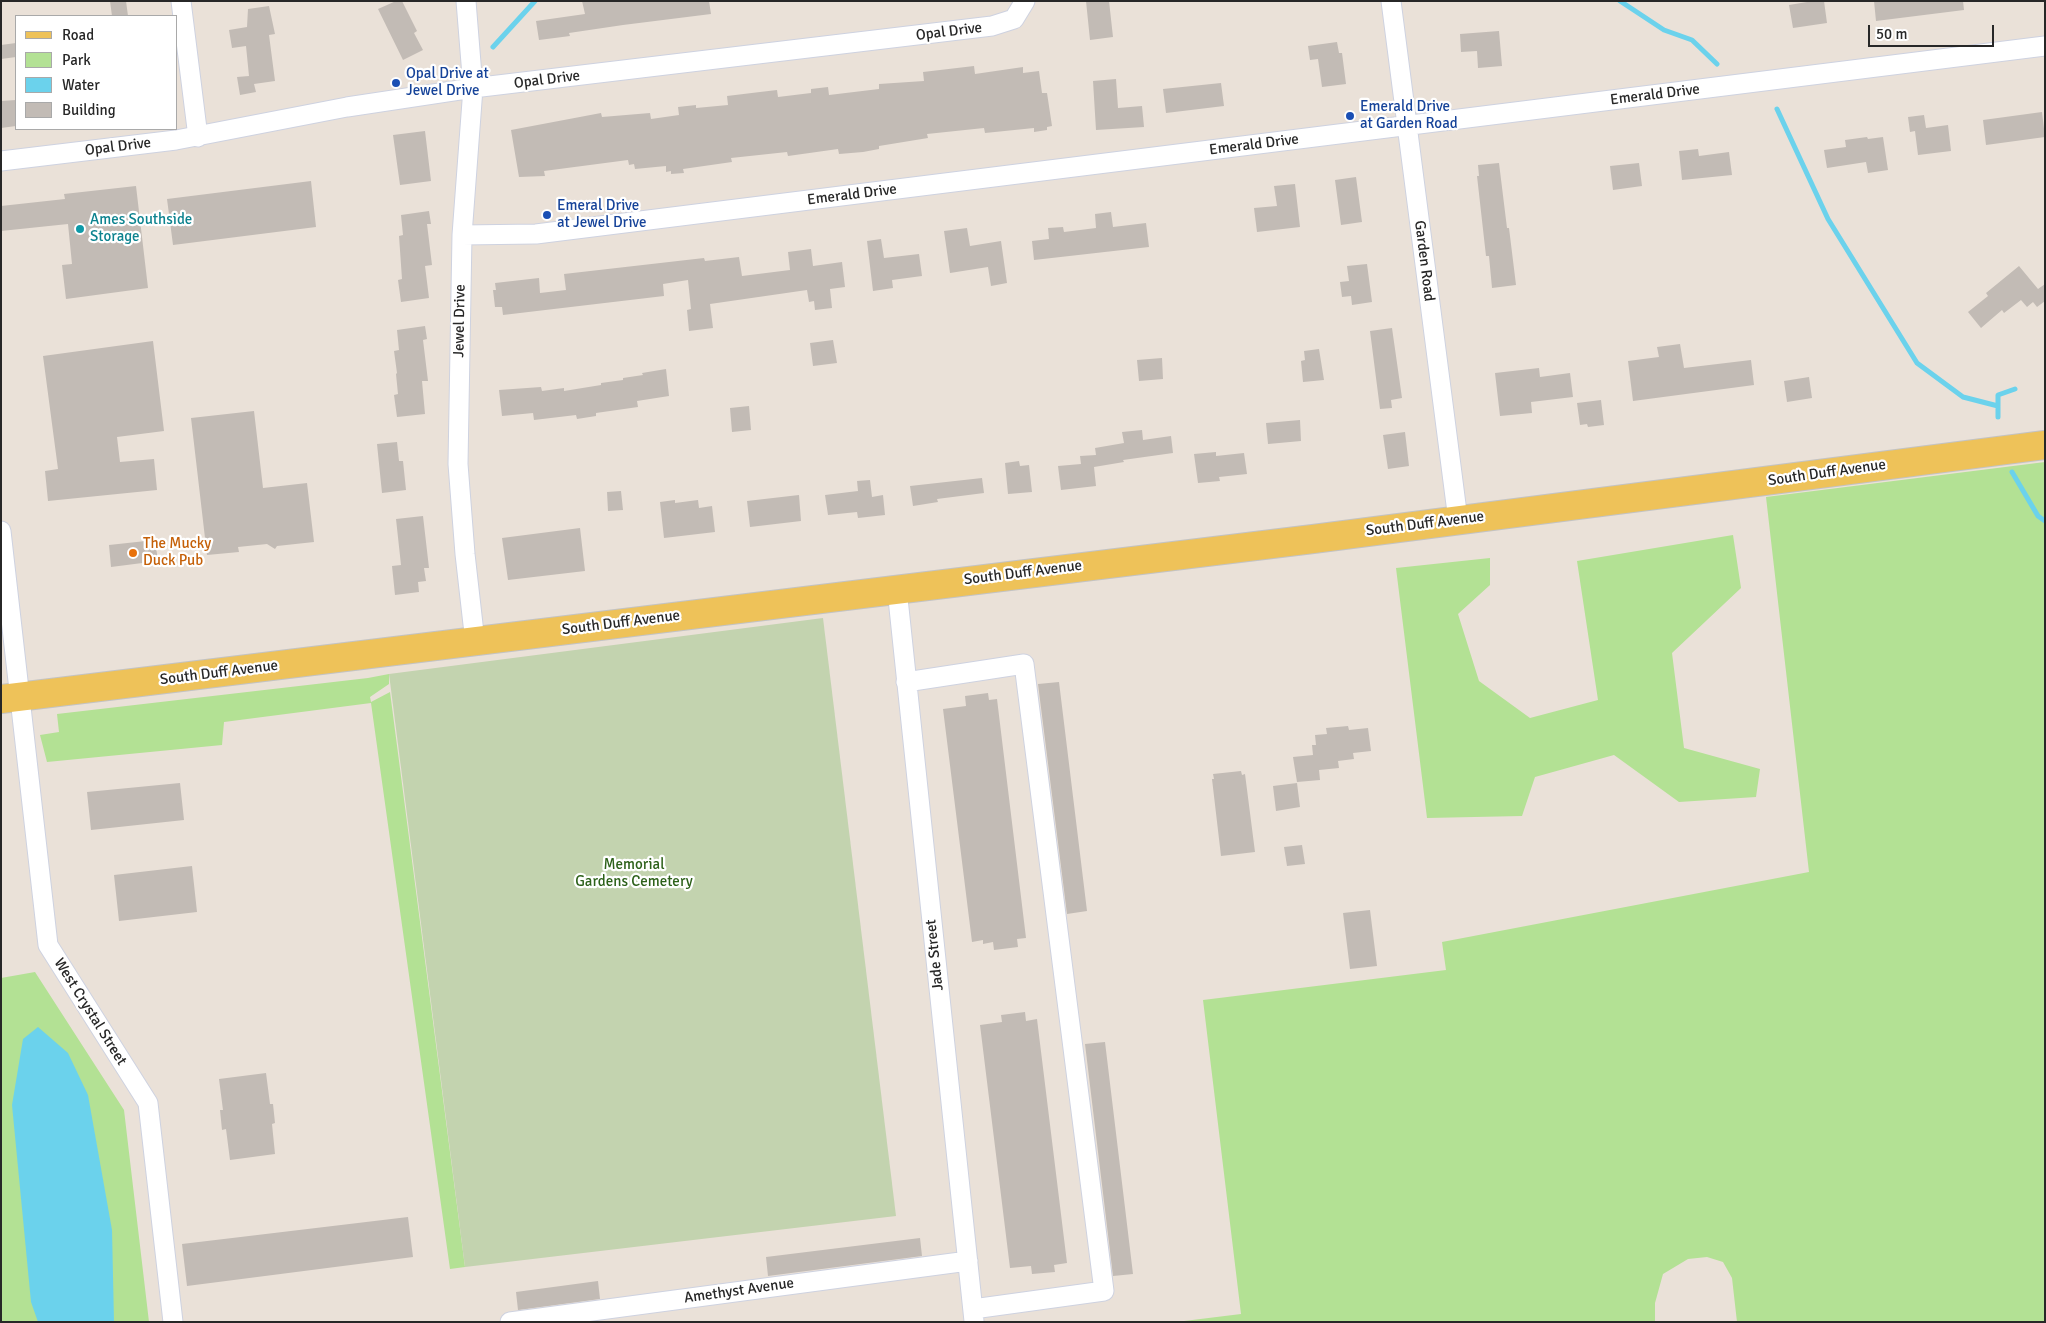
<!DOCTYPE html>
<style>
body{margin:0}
#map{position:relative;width:2046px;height:1323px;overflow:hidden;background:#eae1d8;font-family:Signika,sans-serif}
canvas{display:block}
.frame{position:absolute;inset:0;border:2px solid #272727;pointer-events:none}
.legend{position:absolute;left:15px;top:15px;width:162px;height:115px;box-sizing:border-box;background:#fff;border:1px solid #a9a9a9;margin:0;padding:6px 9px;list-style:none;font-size:15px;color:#272727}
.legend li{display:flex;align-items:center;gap:10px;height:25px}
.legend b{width:25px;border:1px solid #a9a9a9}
.scale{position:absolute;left:1868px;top:25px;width:126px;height:22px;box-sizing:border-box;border:2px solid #272727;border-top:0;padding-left:6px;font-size:15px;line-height:18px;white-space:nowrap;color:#272727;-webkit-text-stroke:4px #fff;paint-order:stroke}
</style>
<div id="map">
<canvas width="2046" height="1323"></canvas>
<div class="frame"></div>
<ul class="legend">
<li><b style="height:6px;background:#eec259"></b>Road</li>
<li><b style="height:14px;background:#b3e194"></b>Park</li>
<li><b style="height:14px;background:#6bd2ec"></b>Water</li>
<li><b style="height:14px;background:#c2bbb5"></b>Building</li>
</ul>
<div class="scale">50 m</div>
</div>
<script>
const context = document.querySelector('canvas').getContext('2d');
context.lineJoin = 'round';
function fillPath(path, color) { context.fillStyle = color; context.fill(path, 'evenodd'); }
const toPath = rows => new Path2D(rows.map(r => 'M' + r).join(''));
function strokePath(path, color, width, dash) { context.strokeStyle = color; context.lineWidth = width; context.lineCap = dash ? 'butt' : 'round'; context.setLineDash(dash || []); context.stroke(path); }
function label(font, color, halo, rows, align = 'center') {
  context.font = font + ' Signika,sans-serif'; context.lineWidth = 4.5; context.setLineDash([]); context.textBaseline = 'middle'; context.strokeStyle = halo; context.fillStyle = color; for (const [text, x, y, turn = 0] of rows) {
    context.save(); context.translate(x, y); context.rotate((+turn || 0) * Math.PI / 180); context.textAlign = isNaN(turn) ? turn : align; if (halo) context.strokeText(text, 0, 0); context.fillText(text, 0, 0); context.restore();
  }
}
fillPath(toPath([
 [2045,462,2045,1322,1737,1322,1732,1278,1723,1262,1707,1257,1688,1259,1663,1274,1655,1303,1655,1322,1176,1322,1241,1314,1203,1000,1446,970,1442,942,1809,872,1766,497],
 [1733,535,1741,588,1672,653,1684,748,1760,769,1756,797,1679,802,1614,755,1535,777,1522,816,1427,818,1396,568,1490,558,1490,585,1458,614,1479,681,1530,718,1598,700,1577,561],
 [389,674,389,684,370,697,371,702,390,692,465,1267,450,1269,371,703,224,722,222,745,47,762,40,735,59,732,57,714,368,678],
 [35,972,124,1110,149,1322,1,1322,1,978]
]), '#b3e194');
fillPath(toPath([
 [823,618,896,1216,465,1267,389,674]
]), '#c3d3af');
fillPath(toPath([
 [38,1027,68,1053,88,1095,112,1230,114,1322,38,1322,31,1302,12,1105,23,1039]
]), '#6bd2ec');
strokePath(toPath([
 [1620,1,1664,30,1692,40,1717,64],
 [493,47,535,1],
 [1777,109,1828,219,1917,363,1963,397,1998,406],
 [1998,417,1998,395,2015,389],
 [2012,472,2038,516,2045,521]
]), '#6bd2ec', 5);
fillPath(toPath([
 [110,1,126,1,128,16,112,16],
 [396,1,402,1,417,31,414,33,423,50,403,60,378,9],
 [582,1,709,1,711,14,623,25,569,33,570,36,539,40,536,21,585,14],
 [1086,1,1109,1,1113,37,1090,40],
 [1813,1,1824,1,1827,23,1793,28,1789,5],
 [1874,1,1963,1,1964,10,1876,21],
 [269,6,275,34,269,35,275,81,254,84,256,92,240,95,237,77,249,76,246,46,232,48,229,30,247,27,248,9],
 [1499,31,1502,66,1478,68,1477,51,1461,52,1460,34],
 [1337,42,1339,53,1342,53,1346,84,1322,87,1318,59,1310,60,1308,46],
 [16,43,16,57,1,59,1,45],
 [974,66,975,74,1023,67,1023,73,1039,71,1042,93,1047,93,1052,126,1047,127,1047,130,1034,132,1034,128,985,133,984,128,927,134,928,138,879,146,879,149,863,152,839,154,838,149,788,156,787,152,731,158,732,162,683,169,684,173,671,174,671,171,666,172,666,166,635,169,634,164,629,165,628,160,544,171,545,176,519,177,511,130,601,113,602,117,650,113,651,119,679,115,678,107,696,105,696,108,728,105,727,96,760,92,777,90,778,97,811,93,811,89,828,87,829,95,879,89,879,84,924,81,923,72],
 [1116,79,1118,108,1142,106,1144,127,1096,130,1093,81],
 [1221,83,1224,106,1166,113,1163,89],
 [16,100,16,126,1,128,1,101],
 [2042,112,2045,137,1986,145,1983,120],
 [1924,115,1926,128,1948,125,1951,151,1918,155,1915,131,1910,132,1908,117],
 [425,131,431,181,400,185,393,135],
 [1867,137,1868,139,1883,137,1888,170,1868,173,1866,162,1827,168,1824,150,1846,147,1845,140],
 [1698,149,1699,156,1729,152,1732,175,1682,180,1679,151],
 [1499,163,1507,228,1509,228,1516,285,1492,288,1489,256,1486,256,1477,176,1479,176,1478,165],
 [1639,163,1642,186,1613,190,1610,166],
 [1356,177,1362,222,1341,225,1335,180],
 [311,181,316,227,173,245,167,199],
 [1295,184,1300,227,1257,232,1254,208,1277,206,1274,186],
 [136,186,148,288,66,299,62,265,72,264,68,224,1,231,1,206,65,199,64,194],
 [429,211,431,224,427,224,432,265,425,266,429,298,401,302,398,280,402,279,399,236,403,235,401,215],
 [1111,212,1113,227,1146,223,1149,247,1034,260,1032,241,1049,239,1048,228,1063,227,1064,232,1096,228,1095,214],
 [967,228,970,246,1001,241,1007,283,991,286,988,267,950,273,944,231],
 [881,239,884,258,919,254,922,276,892,280,893,288,873,291,867,241],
 [811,249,813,266,842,262,845,287,830,289,832,308,815,310,814,301,809,302,807,290,710,304,713,328,689,331,687,310,691,309,688,280,663,284,664,296,503,315,502,307,495,307,493,290,496,290,495,283,539,278,540,293,566,290,564,274,704,258,705,261,739,257,742,276,790,270,788,252],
 [1367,264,1372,302,1352,305,1351,296,1342,297,1340,282,1349,281,1347,266],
 [2019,266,2038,289,2045,284,2045,301,2037,307,2033,302,2027,307,2021,300,2004,313,2002,310,1981,328,1968,312,1988,296,1986,293],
 [425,326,427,339,423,340,428,381,422,381,425,414,397,417,394,395,398,394,396,374,397,373,394,351,399,350,397,330],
 [1392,328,1402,398,1391,400,1392,408,1380,409,1370,331],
 [833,340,837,363,813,366,810,343],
 [153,341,164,431,117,437,120,462,154,459,157,490,48,501,45,471,58,469,43,356],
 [1680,344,1684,368,1751,360,1754,385,1633,401,1628,361,1659,357,1657,347],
 [1319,349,1324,380,1303,382,1301,361,1305,360,1304,351],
 [1162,358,1163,379,1139,381,1137,360],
 [1539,368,1540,377,1570,373,1573,397,1531,402,1532,413,1500,416,1495,373],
 [666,369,669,396,637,401,638,407,596,413,596,416,577,419,576,415,534,420,533,413,502,416,499,390,541,387,542,391,564,388,564,391,601,385,601,383,623,380,623,378,643,375,642,373],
 [1809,377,1812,398,1787,402,1784,381],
 [1601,400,1604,425,1588,427,1587,424,1580,425,1577,403],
 [749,406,751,430,732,432,730,408],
 [254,411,263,488,307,483,314,542,277,546,275,549,267,544,238,547,239,552,207,555,191,418],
 [1300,420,1301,441,1268,444,1266,423],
 [1142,430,1143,440,1171,436,1173,453,1123,460,1124,462,1094,467,1096,486,1061,490,1058,466,1081,464,1080,456,1096,455,1095,448,1124,443,1122,432],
 [1405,432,1409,466,1388,469,1383,435],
 [397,442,399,461,403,461,406,490,382,493,377,444],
 [1216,452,1216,456,1244,453,1247,474,1219,477,1220,481,1198,483,1194,454],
 [1019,461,1020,466,1029,465,1032,492,1008,494,1005,463],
 [982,478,984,493,937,499,938,502,913,506,910,486],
 [870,480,872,497,883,495,885,515,858,518,857,512,828,515,825,495,858,491,857,481],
 [621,491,623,510,608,511,607,492],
 [799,495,801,521,750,527,747,501],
 [675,500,675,503,698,500,699,508,712,506,715,532,664,538,660,502],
 [423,516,429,568,424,568,426,581,418,582,419,592,395,595,392,566,401,565,396,519],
 [580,528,585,571,508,580,502,538],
 [155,540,158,561,111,567,109,545],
 [1059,682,1087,911,1067,914,1038,684],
 [988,693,989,700,997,699,1026,938,1017,939,1018,947,994,950,993,942,983,944,983,940,972,942,943,709,966,706,965,696],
 [1348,726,1349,730,1368,728,1371,751,1353,753,1354,759,1338,761,1339,768,1319,770,1320,780,1297,782,1293,757,1313,755,1312,745,1316,745,1315,735,1327,734,1326,728],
 [1241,771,1242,775,1245,774,1255,852,1221,856,1212,779,1214,779,1213,774],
 [180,783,184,820,91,830,87,792],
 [1297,783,1300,807,1276,811,1273,786],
 [1302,845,1305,864,1287,866,1284,847],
 [192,866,197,912,119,921,114,875],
 [1370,910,1377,966,1350,969,1343,913],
 [1025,1012,1026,1021,1037,1019,1067,1263,1054,1265,1055,1272,1032,1274,1031,1266,1010,1268,980,1025,1002,1022,1001,1015],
 [1105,1042,1133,1274,1113,1276,1085,1044],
 [266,1073,270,1104,273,1104,275,1123,272,1124,275,1154,230,1160,226,1129,222,1130,220,1110,223,1110,219,1079],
 [408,1217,413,1257,187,1286,182,1244],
 [920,1238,922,1256,768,1276,766,1257],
 [598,1281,600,1299,518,1310,516,1292]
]), '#c2bbb5');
const minor = toPath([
 [181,1,198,137],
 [466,1,473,88,462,235,458,464,465,554,475,642],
 [1391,1,1458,520],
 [1,161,176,140,347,107,473,88,992,26,1014,19,1025,1],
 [462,235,536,234,2045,46],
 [1,531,48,945,148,1103,173,1322],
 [897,589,974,1321],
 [906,682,1024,664,1104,1291,973,1309],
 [510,1322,968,1261]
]);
const primary = toPath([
 [1,699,1313,539,2045,445]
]);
strokePath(minor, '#ced2e0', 21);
strokePath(primary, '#c3c3c3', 30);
strokePath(minor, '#fff', 19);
strokePath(primary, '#eec259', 28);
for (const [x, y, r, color] of [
 [396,83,5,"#1a4fb4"],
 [1350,116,5,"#1a4fb4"],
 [547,215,5,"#1a4fb4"],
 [80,229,5,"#0f9aa8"],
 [133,553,5,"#e8710a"]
]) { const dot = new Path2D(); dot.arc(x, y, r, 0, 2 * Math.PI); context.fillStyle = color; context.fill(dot); strokePath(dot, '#fff', 2); }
label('15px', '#272727', '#fff', [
 ["Opal Drive",949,32,-7],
 ["Opal Drive",547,80,-7],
 ["Emerald Drive",1655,95,-7],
 ["Emerald Drive",1254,145,-7],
 ["Opal Drive",118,147,-7],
 ["Emerald Drive",852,195,-7],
 ["Garden Road",1424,261,83],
 ["Jewel Drive",460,321,-89],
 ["South Duff Avenue",1827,473,-8],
 ["South Duff Avenue",1425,524,-7],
 ["South Duff Avenue",1023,573,-7],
 ["South Duff Avenue",621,623,-7],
 ["South Duff Avenue",219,673,-7],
 ["Jade Street",935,955,-96],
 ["West Crystal Street",90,1012,58],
 ["Amethyst Avenue",739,1291,-8]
]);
label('15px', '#164399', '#fff', [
 ["Opal Drive at",406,74],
 ["Jewel Drive",406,91],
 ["Emerald Drive",1360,107],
 ["at Garden Road",1360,124],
 ["Emeral Drive",557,206],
 ["at Jewel Drive",557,223]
], 'left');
label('15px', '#0d838f', '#fff', [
 ["Ames Southside",90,220],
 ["Storage",90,237]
], 'left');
label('15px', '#c56008', '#fff', [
 ["The Mucky",143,544],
 ["Duck Pub",143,561]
], 'left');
label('15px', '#2d611a', '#fff', [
 ["Memorial",634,865],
 ["Gardens Cemetery",634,882]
]);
</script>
